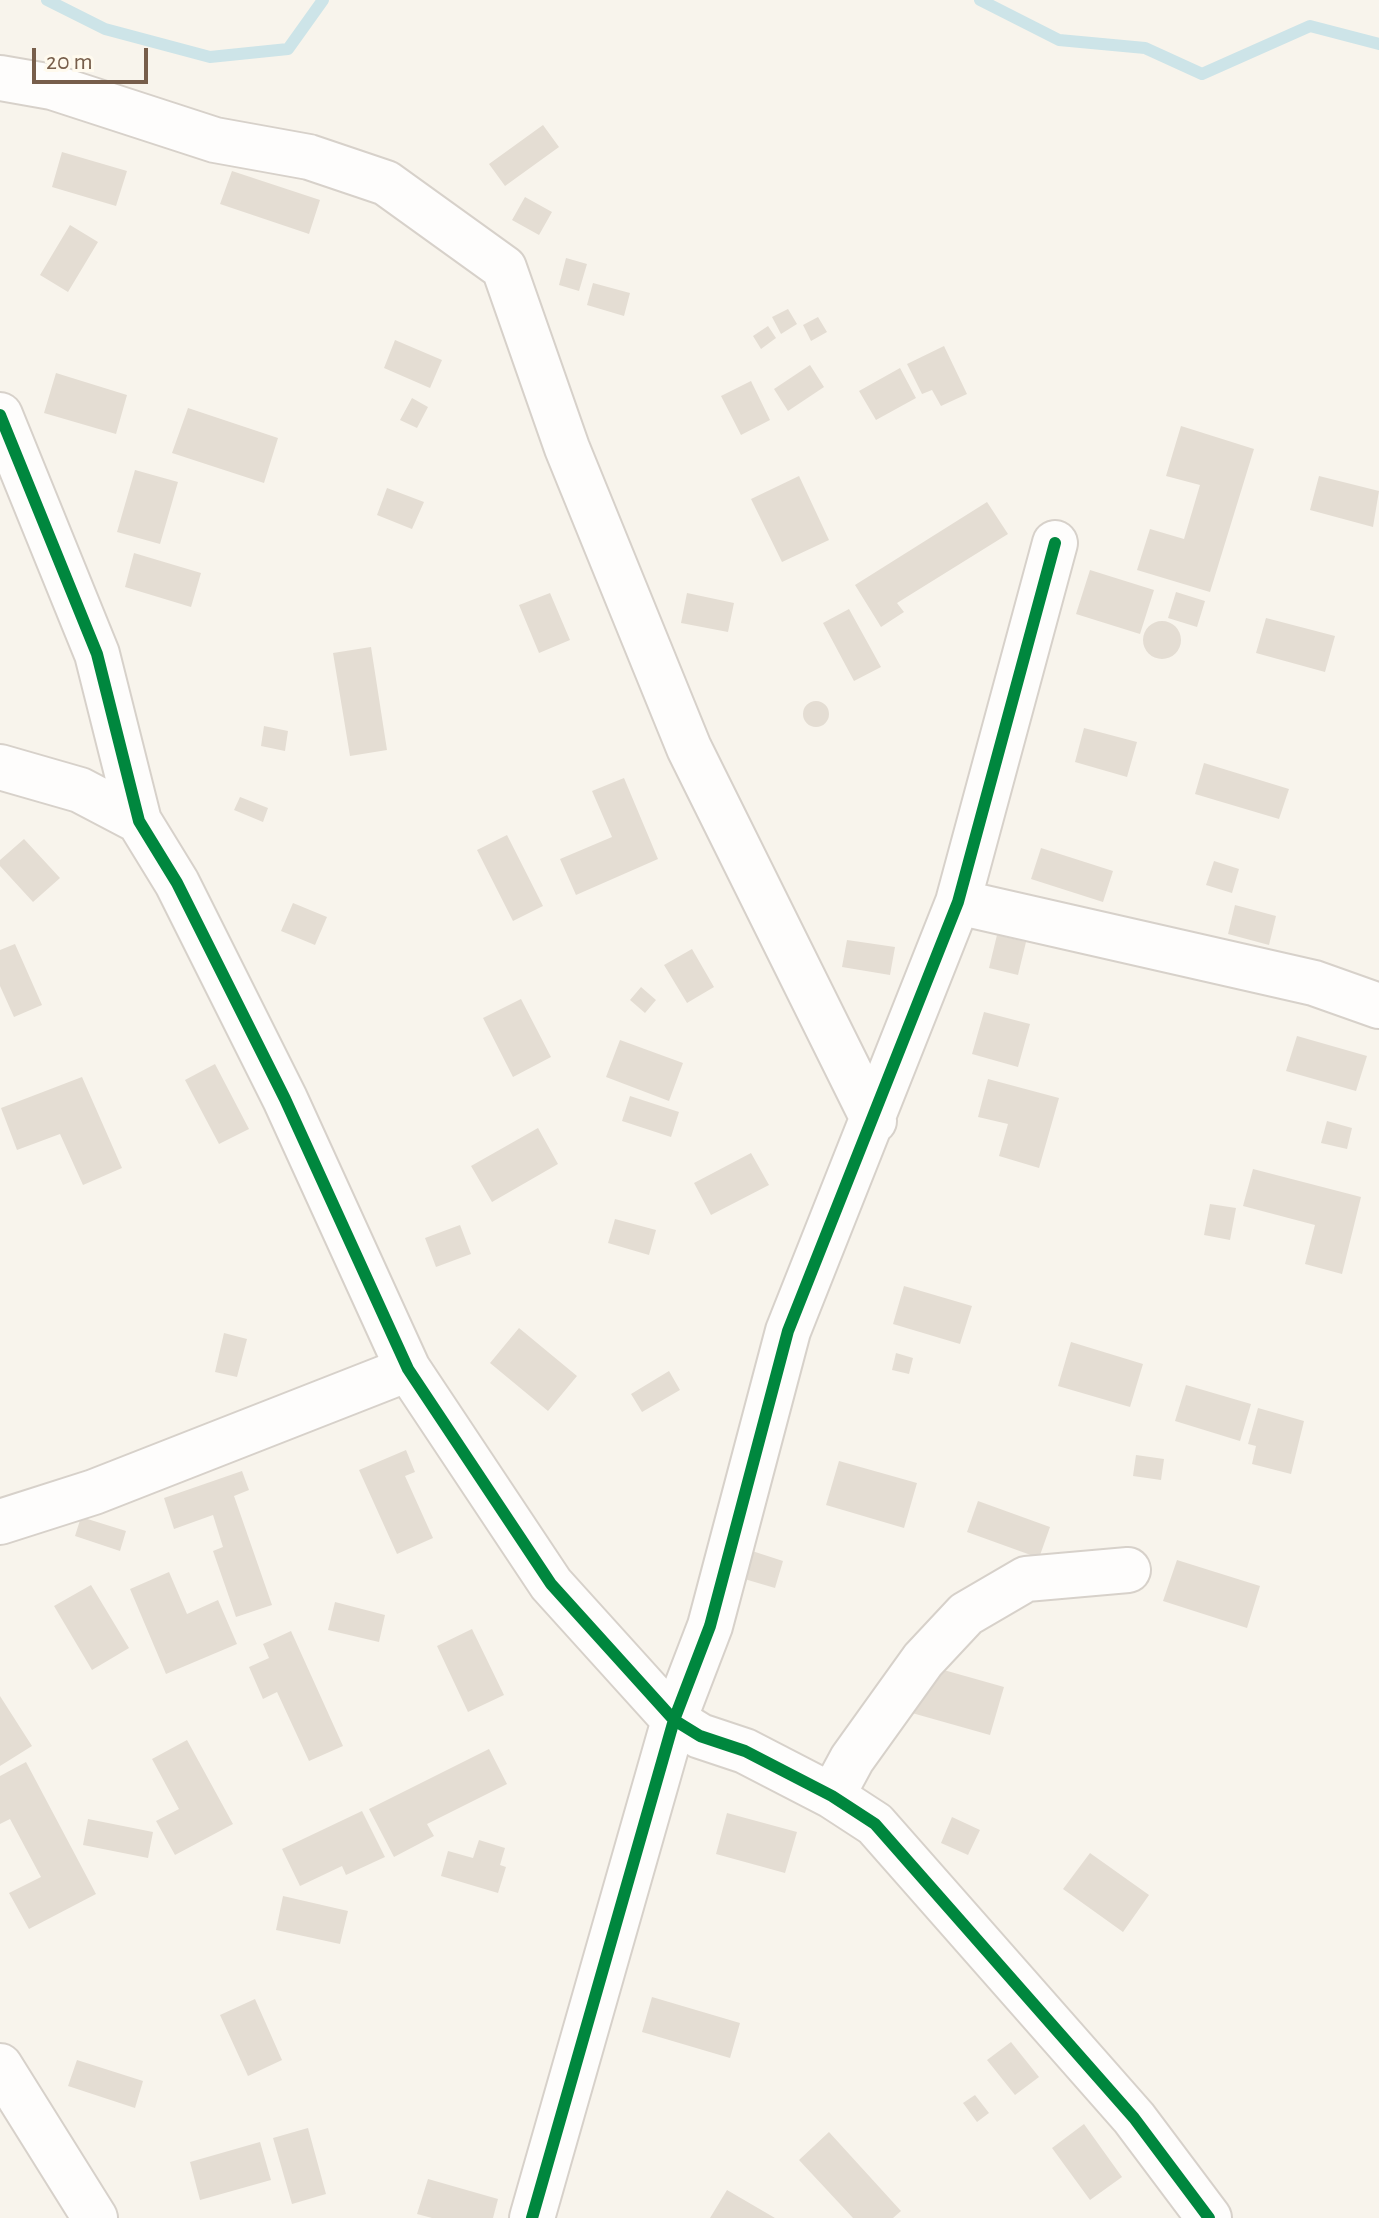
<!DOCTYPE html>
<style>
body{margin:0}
#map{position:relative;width:1379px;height:2218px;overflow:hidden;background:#f8f4ec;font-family:"Alegreya Sans",sans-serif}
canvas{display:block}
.scale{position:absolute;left:32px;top:48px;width:116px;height:36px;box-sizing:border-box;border:4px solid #775e4b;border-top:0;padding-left:10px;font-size:24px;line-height:28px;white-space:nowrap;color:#775e4b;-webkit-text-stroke:6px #fffaee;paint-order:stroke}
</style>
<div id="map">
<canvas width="1379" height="2218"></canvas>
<div class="scale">20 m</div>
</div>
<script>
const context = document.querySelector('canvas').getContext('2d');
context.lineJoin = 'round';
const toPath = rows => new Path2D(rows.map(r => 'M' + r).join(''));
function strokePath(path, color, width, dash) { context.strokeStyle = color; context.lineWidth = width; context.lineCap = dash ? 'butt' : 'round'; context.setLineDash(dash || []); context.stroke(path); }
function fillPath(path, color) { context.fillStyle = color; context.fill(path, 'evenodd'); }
strokePath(toPath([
 [47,0,105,29,210,57,288,49,323,0],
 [980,0,1059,40,1145,48,1202,74,1310,26,1379,44]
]), '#cde4e8', 12);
fillPath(toPath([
 [543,125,559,147,505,186,489,164],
 [62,152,127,171,116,206,52,187],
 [232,171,320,200,309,234,220,204],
 [525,197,552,212,539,235,512,220],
 [70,225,98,242,68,292,40,275],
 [566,258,587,264,579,291,559,285],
 [593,283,630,293,624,316,587,305],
 [788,309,797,324,781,334,772,317],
 [818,317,827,332,811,341,803,325],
 [768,326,776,338,761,349,753,336],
 [395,340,442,360,430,388,384,368],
 [944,346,967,394,941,406,932,390,922,394,907,364],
 [810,365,824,387,788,411,774,389],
 [900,368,916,398,876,420,859,391],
 [56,373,127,395,116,434,44,413],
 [751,381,770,420,741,435,721,396],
 [412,398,428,407,417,428,400,420],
 [188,408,278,438,264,483,172,453],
 [1181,426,1254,449,1210,592,1137,570,1150,529,1184,539,1200,485,1166,476],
 [135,470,178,482,160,544,117,532],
 [799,476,829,540,782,562,751,499],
 [1319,476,1379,491,1373,527,1310,510],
 [387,488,424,502,412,529,377,515],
 [987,502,1008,534,897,603,904,612,881,627,855,585],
 [134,553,201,573,191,607,125,587],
 [1090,570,1154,590,1140,634,1076,614],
 [1176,592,1205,601,1197,627,1168,618],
 [550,593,570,640,539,653,519,605],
 [687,593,734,603,728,632,681,623],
 [849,609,881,667,854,681,823,623],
 [1266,618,1335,636,1325,672,1256,653],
 '1143 640a19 19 0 1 1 38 0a19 19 0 1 1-38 0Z',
 [371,647,387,750,350,756,333,653],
 '803 714a13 13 0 1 1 26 0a13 13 0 1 1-26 0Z',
 [264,726,288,731,285,751,261,746],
 [1084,728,1137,742,1127,777,1075,762],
 [1204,763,1289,789,1279,819,1195,794],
 [624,778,658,859,576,895,560,859,612,837,592,791],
 [240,797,268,808,263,822,234,810],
 [507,835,543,906,513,921,477,850],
 [24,839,60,878,33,902,0,866,0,860],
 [1041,848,1113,871,1103,902,1031,879],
 [1214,861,1239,869,1232,893,1206,885],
 [293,903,327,917,315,945,281,931],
 [1235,905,1276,916,1269,945,1228,934],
 [997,935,1026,942,1018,975,989,968],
 [847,940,895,947,890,975,842,967],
 [15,944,42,1005,14,1017,0,986,0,950],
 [692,949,714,987,687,1003,664,965],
 [641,987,656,1000,645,1013,630,1000],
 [521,999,551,1057,513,1077,483,1018],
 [984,1012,1030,1024,1018,1067,972,1054],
 [1297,1036,1367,1056,1356,1091,1286,1071],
 [620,1040,683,1063,669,1101,606,1077],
 [215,1064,249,1129,219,1144,185,1080],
 [82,1077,122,1168,83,1185,60,1134,17,1150,1,1108],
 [988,1079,1059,1098,1039,1168,999,1156,1008,1124,978,1117],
 [630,1096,679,1112,671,1137,622,1121],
 [1327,1121,1352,1128,1347,1149,1321,1143],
 [538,1128,558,1164,492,1202,471,1166],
 [751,1153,769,1185,711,1215,694,1183],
 [1253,1169,1361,1197,1342,1274,1305,1264,1315,1225,1243,1206],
 [1210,1204,1236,1208,1230,1240,1204,1235],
 [615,1219,656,1230,649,1255,608,1243],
 [460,1225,471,1254,436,1267,425,1238],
 [904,1286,972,1306,960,1344,893,1324],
 [519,1328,577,1376,548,1411,490,1363],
 [224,1333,247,1339,237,1377,215,1372],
 [1071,1342,1143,1364,1130,1407,1058,1386],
 [896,1353,913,1358,909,1374,892,1370],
 [669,1371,680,1390,642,1412,631,1394],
 [1186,1385,1251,1404,1240,1441,1175,1421],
 [1258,1408,1304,1421,1291,1474,1252,1464,1256,1446,1248,1444],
 [406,1450,415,1472,405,1476,433,1538,397,1554,359,1470],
 [1136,1455,1164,1459,1161,1480,1133,1476],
 [839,1461,917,1483,904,1528,826,1505],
 [242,1471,249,1490,234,1496,272,1605,236,1617,213,1551,223,1547,213,1515,174,1529,164,1498],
 [978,1501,1050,1527,1039,1558,967,1532],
 [81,1517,126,1531,120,1551,75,1536],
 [749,1550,783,1561,775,1588,741,1578],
 [1177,1560,1260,1586,1247,1628,1163,1601],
 [169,1572,187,1614,218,1600,237,1644,166,1674,130,1589],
 [91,1585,129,1648,92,1670,54,1606],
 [335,1602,385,1615,379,1642,328,1630],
 [472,1629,504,1695,468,1712,437,1646],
 [291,1631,343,1746,309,1761,277,1692,263,1699,249,1667,269,1658,263,1644],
 [926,1665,1004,1687,990,1735,912,1713],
 [0,1696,32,1746,0,1766],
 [187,1740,233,1824,175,1855,156,1821,179,1809,152,1759],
 [489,1749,507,1784,427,1824,434,1836,394,1857,369,1809],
 [26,1762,96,1894,29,1929,9,1893,41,1877,10,1819,0,1824,0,1776],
 [362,1811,385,1857,346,1875,342,1866,300,1886,282,1849],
 [727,1813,797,1832,785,1873,716,1854],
 [952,1817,980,1830,968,1855,941,1843],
 [88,1819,153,1832,148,1858,83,1845],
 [479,1840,505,1848,500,1865,506,1867,498,1893,441,1876,448,1851,473,1858],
 [1090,1853,1149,1895,1123,1932,1063,1889],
 [283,1896,348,1911,340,1944,276,1930],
 [652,1997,740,2023,730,2058,642,2032],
 [255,1999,282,2060,248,2076,220,2015],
 [1011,2042,1039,2077,1015,2095,987,2060],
 [77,2060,143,2081,135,2108,68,2086],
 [975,2095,989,2113,977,2122,963,2103],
 [1084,2124,1122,2177,1090,2200,1052,2148],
 [308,2128,326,2194,292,2204,273,2138],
 [829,2132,901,2211,893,2218,853,2218,799,2160],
 [260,2142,271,2180,200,2200,190,2162],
 [428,2179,498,2199,493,2218,432,2218,417,2214],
 [727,2190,775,2218,710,2218]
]), '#e4ddd3');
const street = toPath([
 [0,78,52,87,215,140,309,157,386,183,504,268,567,448,689,748,874,1121],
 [0,415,97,654,139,821,177,883,285,1099,408,1369,551,1584,674,1720,700,1736,745,1751,832,1796,875,1824,1134,2118,1209,2218],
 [0,767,80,790,139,821],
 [958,902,1314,983,1379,1006],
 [0,1522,94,1492,408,1369],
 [832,1796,852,1759,923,1660,966,1614,1026,1579,1128,1570],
 [0,2066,95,2218],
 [532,2218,674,1720,710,1626,788,1331,958,902,1055,543]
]);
strokePath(street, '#d7d1ca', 48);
strokePath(street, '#fefdfc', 44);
strokePath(toPath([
 [0,415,97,654,139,821,177,883,285,1099,408,1369,551,1584,674,1720,700,1736,745,1751,832,1796,875,1824,1134,2118,1209,2218],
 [532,2218,674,1720,710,1626,788,1331,958,902,1055,543]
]), '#00873e', 12);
</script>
